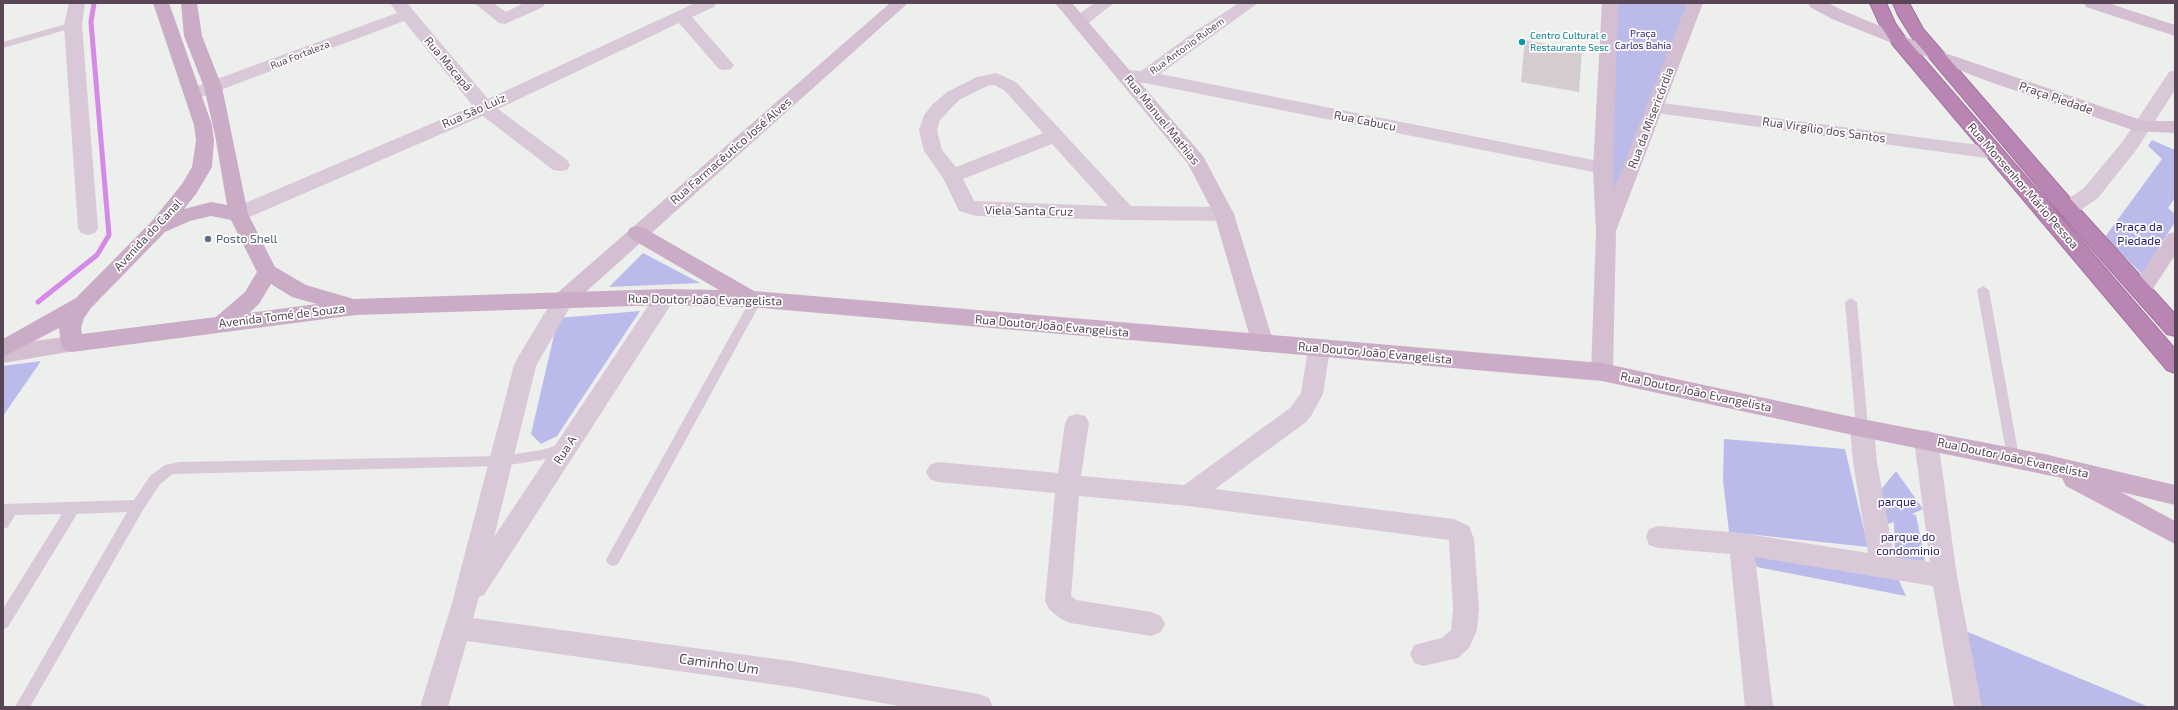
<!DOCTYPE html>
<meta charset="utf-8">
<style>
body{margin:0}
#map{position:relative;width:2178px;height:710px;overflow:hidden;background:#edefec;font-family:"Exo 2",sans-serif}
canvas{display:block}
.frame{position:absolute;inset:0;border:4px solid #584556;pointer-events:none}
</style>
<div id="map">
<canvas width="2178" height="710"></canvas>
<div class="frame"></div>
</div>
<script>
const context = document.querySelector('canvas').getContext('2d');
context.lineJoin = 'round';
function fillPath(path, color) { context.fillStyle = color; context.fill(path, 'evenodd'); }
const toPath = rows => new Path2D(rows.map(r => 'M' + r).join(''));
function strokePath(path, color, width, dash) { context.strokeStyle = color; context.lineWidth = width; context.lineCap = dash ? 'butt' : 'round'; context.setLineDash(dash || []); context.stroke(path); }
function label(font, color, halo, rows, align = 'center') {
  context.font = font + ' "Exo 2",sans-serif'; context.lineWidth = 3.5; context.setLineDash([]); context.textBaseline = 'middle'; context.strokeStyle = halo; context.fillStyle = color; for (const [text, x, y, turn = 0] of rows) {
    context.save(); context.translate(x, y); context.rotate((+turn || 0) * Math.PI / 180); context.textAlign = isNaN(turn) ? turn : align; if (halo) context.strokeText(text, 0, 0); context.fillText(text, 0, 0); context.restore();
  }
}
fillPath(toPath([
 [1610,3,1695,3,1606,233],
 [2152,140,2175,150,2175,198,2168,208,2175,214,2175,222,2142,274,2105,237,2162,159,2148,146],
 [643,253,700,283,609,287],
 [640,311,557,436,541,444,531,434,558,318],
 [41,361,3,416,3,366],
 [1724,439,1845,449,1868,547,1729,532,1723,480],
 [1896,471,1923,509,1912,514,1916,515,1925,561,1895,558,1894,522,1888,524,1879,492],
 [1751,550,1895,572,1906,596,1757,567],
 [1963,630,2149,707,1975,707]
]), '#bbbbeb');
strokePath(toPath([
 [38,302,97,255,109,235,91,22,94,3]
]), '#d68ae7', 5);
fillPath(toPath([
 [1525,40,1582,50,1579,92,1521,82]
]), '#d4ccd1');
const highway = toPath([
 [1870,3,1886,3,1895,23,1905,37,2175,349,2175,373,2167,370,1893,45,1879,23,1870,3],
 [1893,3,1909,3,1923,29,2075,204,2175,314,2175,336,2167,334,2061,214,1911,36,1898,15,1893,3]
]);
strokePath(highway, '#a5719e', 2);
fillPath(toPath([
 [73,22,76,23,76,27,3,48,3,42,73,22],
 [1983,286,1989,290,2019,457,2018,461,2013,462,2008,461,2007,457,1977,290,1983,286],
 [756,296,762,300,618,564,613,566,608,564,606,560,608,556,752,297,756,296],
 [1851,298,1857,302,1868,428,1866,432,1862,433,1858,432,1856,428,1845,302,1851,298],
 [565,443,570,444,571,448,570,452,541,460,503,466,173,474,160,484,143,510,30,707,15,707,127,512,77,514,8,627,3,629,3,609,62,514,15,515,8,527,3,529,3,504,134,500,150,476,165,465,179,462,503,456,541,450,565,443]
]), '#d9c9d8');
fillPath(toPath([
 [69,3,85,3,82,25,98,228,95,233,88,235,81,233,78,228,64,25,69,3],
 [390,3,407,3,488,99,695,3,716,3,714,7,692,17,734,65,731,69,725,70,719,69,679,23,498,109,567,160,570,165,567,170,560,171,553,170,483,116,245,219,238,221,231,219,228,214,231,209,473,106,404,21,199,98,193,100,187,98,184,94,187,90,397,13,390,3],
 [474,3,493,3,506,12,524,3,545,3,543,7,505,24,499,23,474,3],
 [1095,3,1114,3,1086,25,1074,25,1072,21,1074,17,1095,3],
 [1239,3,1258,3,1160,74,1603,162,1610,163,1613,168,1610,173,1603,174,1145,83,1126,82,1120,80,1117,76,1120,72,1126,70,1141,71,1197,30,1239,3],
 [2175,70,2175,90,2137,149,2098,198,2075,214,2068,216,2061,214,2058,209,2061,204,2084,188,2123,141,2169,72,2175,70],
 [996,73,1016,82,1131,206,1224,207,1231,209,1234,214,1231,219,1224,221,1126,220,976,216,959,211,943,178,924,151,919,130,924,115,933,104,947,92,977,77,996,73],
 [994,85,1004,90,1043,133,956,167,942,150,937,130,940,120,959,100,987,86,994,85],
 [1052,144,1108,206,974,201,963,179,1052,144],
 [1655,102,1993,147,2000,149,2002,153,2000,157,1993,159,1649,112,1646,108,1649,104,1655,102],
 [665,289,672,291,676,297,672,303,484,595,479,597,473,618,791,661,979,694,989,698,993,707,905,707,791,687,467,641,448,707,420,707,452,603,514,365,517,359,556,294,563,292,570,294,574,300,536,366,494,537,658,291,665,289],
 [1319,341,1327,343,1330,349,1323,394,1311,416,1306,422,1215,489,1454,519,1469,526,1474,539,1479,609,1477,630,1469,648,1458,658,1423,666,1414,663,1410,654,1414,645,1442,638,1451,630,1453,609,1449,540,1188,506,1079,496,1071,596,1076,600,1152,612,1161,616,1165,624,1161,632,1152,636,1070,623,1061,619,1049,609,1045,601,1055,493,938,482,930,479,926,472,930,465,938,462,1058,473,1065,423,1069,416,1077,414,1085,416,1089,423,1081,476,1184,485,1290,408,1301,393,1308,349,1311,343,1319,341],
 [1862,419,1870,421,1874,428,1877,462,1894,557,1930,562,1914,440,1918,433,1926,430,1934,433,1938,440,1957,576,1982,707,1954,707,1933,586,1755,557,1773,707,1745,707,1730,554,1658,548,1649,545,1646,537,1649,529,1658,526,1741,533,1868,553,1853,462,1850,428,1854,421,1862,419]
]), '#d9c9d8');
fillPath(toPath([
 [890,3,908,3,570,306,563,308,556,306,552,300,556,294,890,3],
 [1055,3,1072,3,1203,156,1234,214,1274,344,1271,350,1263,352,1255,350,1252,344,1214,214,1188,164,1055,3],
 [1602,3,1618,3,1613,168,1614,189,1687,3,1703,3,1616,231,1613,372,1610,378,1602,381,1594,378,1591,372,1596,233,1593,168,1602,3],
 [1808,3,1828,3,1844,11,1945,53,2144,121,2175,121,2175,133,2136,131,1987,81,1832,19,1810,7,1808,3],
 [2084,3,2108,3,2175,25,2175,36,2086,7,2084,3],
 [2175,232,2175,255,2149,295,2142,297,2135,295,2131,289,2135,283,2168,234,2175,232],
 [72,336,80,338,83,344,80,350,3,363,3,345,72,336]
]), '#d4bfd2');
fillPath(toPath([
 [153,3,169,3,212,125,214,141,212,167,196,194,184,209,211,202,227,205,215,135,204,87,184,36,181,3,197,3,202,36,222,87,248,214,275,267,306,285,354,299,665,289,719,290,630,238,627,233,630,228,637,226,644,228,754,291,1602,363,1862,419,2044,454,2175,485,2175,505,2121,492,2175,521,2175,544,2066,486,2062,478,1862,437,1602,381,750,307,665,305,356,315,72,352,64,350,61,344,59,328,3,357,3,339,76,298,151,222,182,184,192,167,196,141,194,125,153,3],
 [211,216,231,220,257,272,245,292,216,317,82,334,81,328,84,318,91,308,165,232,190,221,211,216],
 [271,284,292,297,317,304,249,313,259,304,271,284]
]), '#caacc7');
fillPath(highway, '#b985b2');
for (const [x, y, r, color] of [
 [1522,42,4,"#0f9aa8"],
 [208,239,4,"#5c6f8a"]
]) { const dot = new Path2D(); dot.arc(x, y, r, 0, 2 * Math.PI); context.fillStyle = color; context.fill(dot); strokePath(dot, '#fff', 1.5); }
label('10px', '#251a75', '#fff', [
 ["Praça",1643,34],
 ["Carlos Bahia",1643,46]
]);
label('10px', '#0d838f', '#fff', [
 ["Centro Cultural e",1530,36],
 ["Restaurante Sesc",1530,48]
], 'left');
label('10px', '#584556', '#fff', [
 ["Rua Antonio Rubem",1187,46,-36],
 ["Rua Fortaleza",300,55,-21]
]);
label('12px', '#584556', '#fff', [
 ["Rua Macapá",448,64,50],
 ["Praça Piedade",2056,98,19],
 ["Rua São Luiz",474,111,-24],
 ["Rua da Misericórdia",1651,118,-69],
 ["Rua Manuel Mathias",1162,120,51],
 ["Rua Cabucu",1365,121,11],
 ["Rua Virgílio dos Santos",1824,130,8],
 ["Rua Farmacêutico José Alves",731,151,-41],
 ["Rua Monsenhor Mário Pessoa",2023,186,49],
 ["Viela Santa Cruz",1029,211,1],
 ["Avenida do Canal",148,235,-47],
 ["Rua Doutor João Evangelista",705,300,1],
 ["Avenida Tomé de Souza",282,316,-7],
 ["Rua Doutor João Evangelista",1052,326,5],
 ["Rua Doutor João Evangelista",1375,353,5],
 ["Rua Doutor João Evangelista",1696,392,12],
 ["Rua A",565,450,-57],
 ["Rua Doutor João Evangelista",2013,458,12]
]);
label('12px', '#251a75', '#fff', [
 ["Praça da",2139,227],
 ["Piedade",2139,241],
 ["parque",1897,502],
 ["parque do",1908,537],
 ["condominio",1908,551]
]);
label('12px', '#4e5e75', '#fff', [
 ["Posto Shell",216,239]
], 'left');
label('14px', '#584556', '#fff', [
 ["Caminho Um",719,664,8]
]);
</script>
